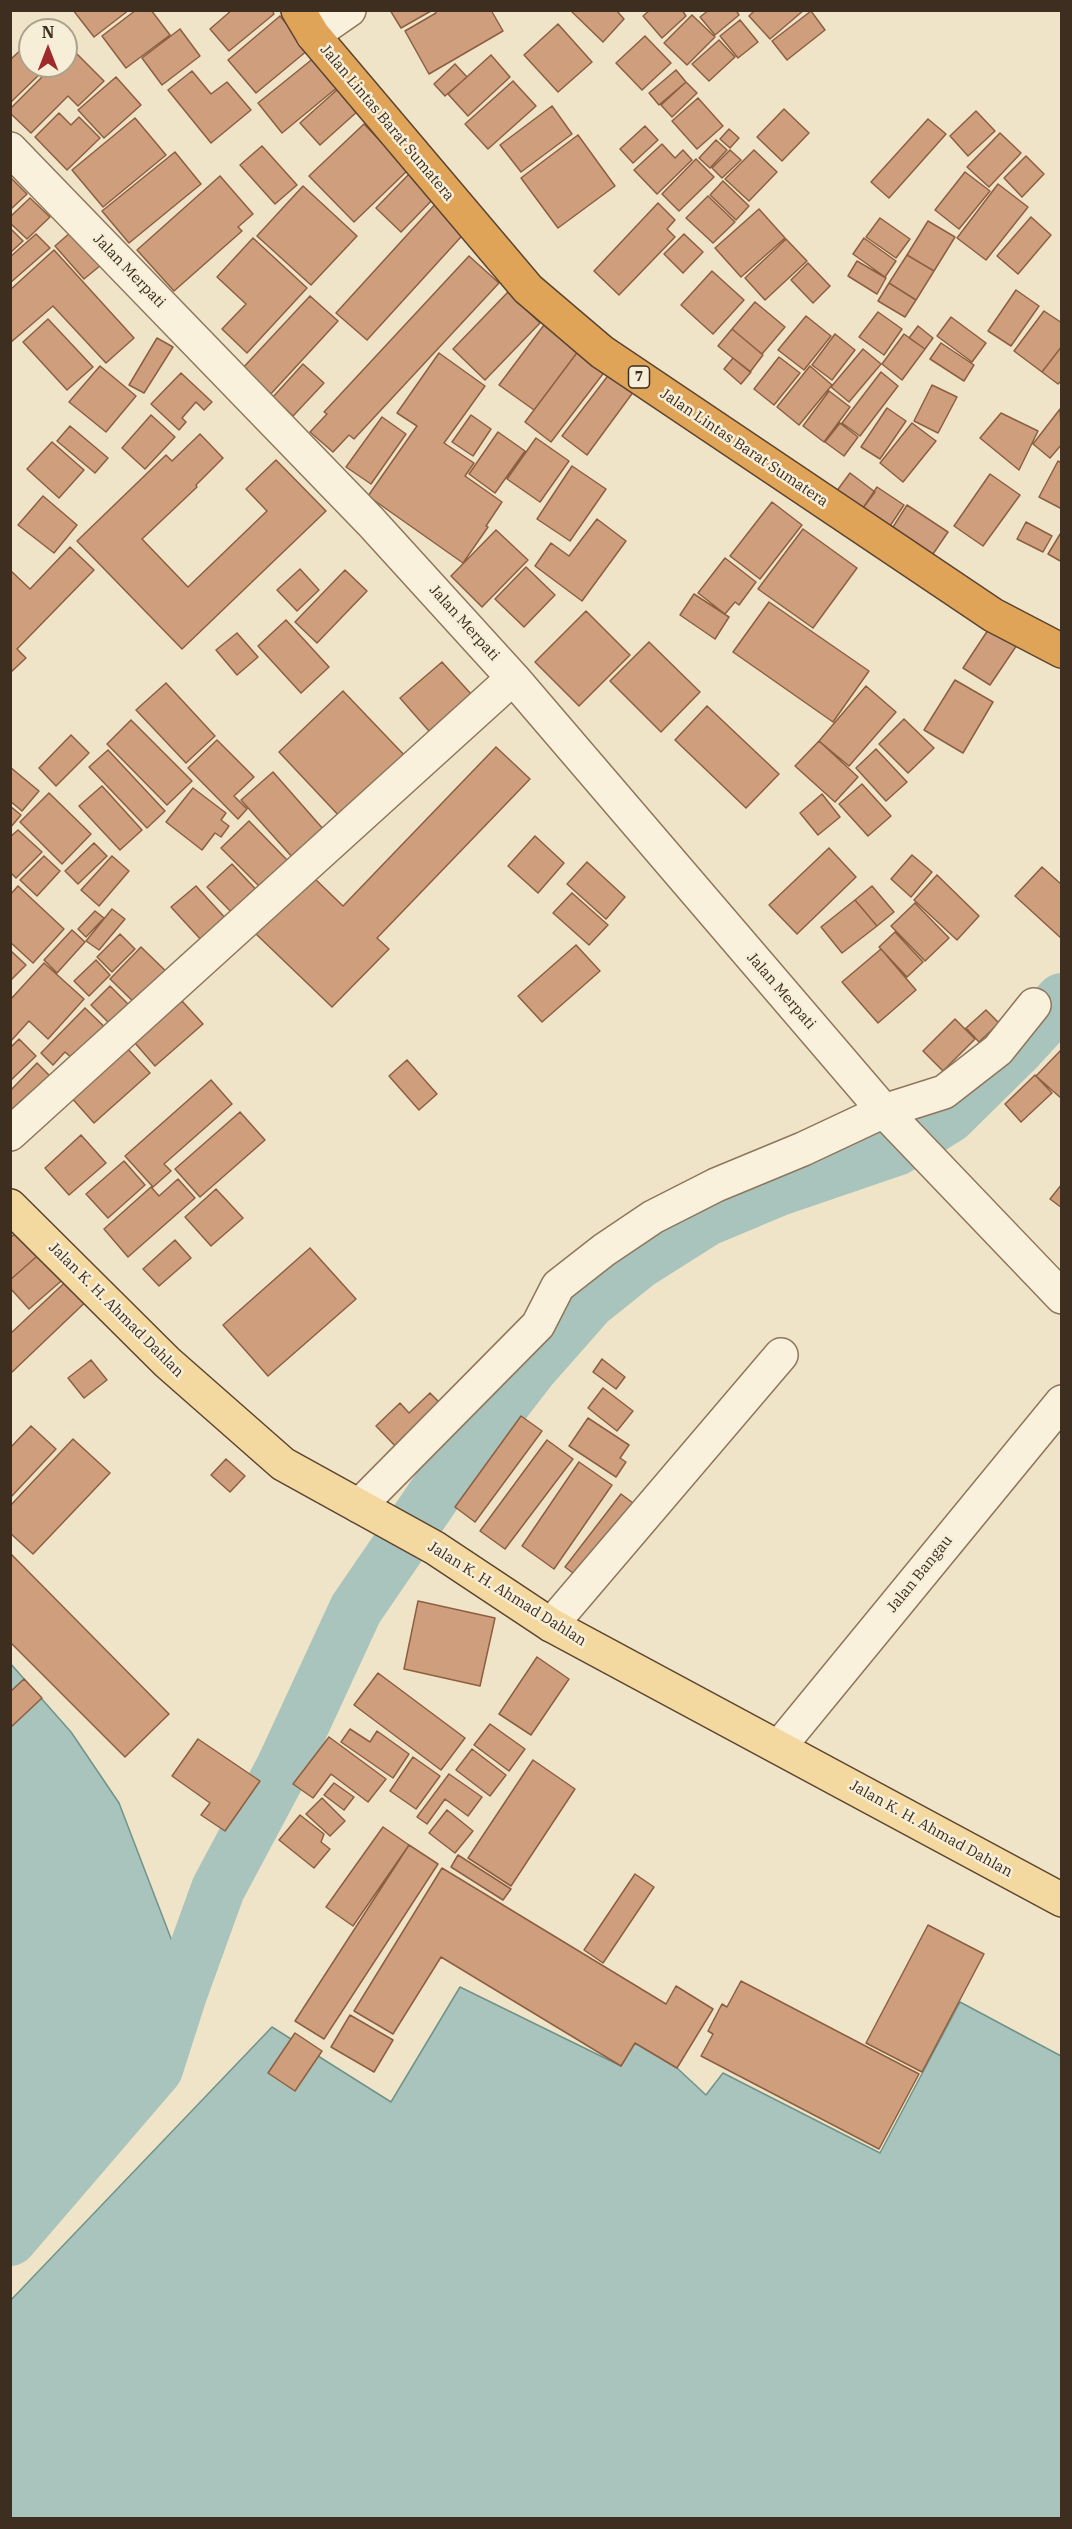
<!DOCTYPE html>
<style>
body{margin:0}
#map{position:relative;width:1072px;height:2529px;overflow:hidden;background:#f0e4c8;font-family:"IBM Plex Serif",serif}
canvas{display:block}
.frame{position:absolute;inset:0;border:12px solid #3d2e20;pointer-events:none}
.north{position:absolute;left:18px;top:18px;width:60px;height:60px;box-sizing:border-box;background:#f7eed8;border:2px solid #ada18e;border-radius:50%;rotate:0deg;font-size:16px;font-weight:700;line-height:24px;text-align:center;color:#3d2e20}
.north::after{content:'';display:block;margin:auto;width:21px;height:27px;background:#9e2a2b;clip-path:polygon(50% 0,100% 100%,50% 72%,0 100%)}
</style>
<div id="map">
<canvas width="1072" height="2529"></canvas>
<div class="frame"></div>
<div class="north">N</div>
</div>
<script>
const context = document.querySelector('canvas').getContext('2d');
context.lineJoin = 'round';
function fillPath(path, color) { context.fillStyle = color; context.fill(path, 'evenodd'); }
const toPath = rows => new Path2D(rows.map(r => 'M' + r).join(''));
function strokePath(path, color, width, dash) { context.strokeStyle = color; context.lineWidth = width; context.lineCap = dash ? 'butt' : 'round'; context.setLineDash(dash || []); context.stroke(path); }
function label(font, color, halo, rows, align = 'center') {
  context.font = font + ' "IBM Plex Serif",serif'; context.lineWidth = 5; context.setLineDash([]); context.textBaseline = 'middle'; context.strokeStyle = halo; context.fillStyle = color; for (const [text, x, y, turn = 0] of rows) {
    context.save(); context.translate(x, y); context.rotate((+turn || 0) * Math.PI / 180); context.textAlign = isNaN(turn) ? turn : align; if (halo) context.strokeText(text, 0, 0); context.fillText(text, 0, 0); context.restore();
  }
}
const water = toPath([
 [10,1663,71,1732,119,1803,180,1962,136,2077,11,2199,10,1663],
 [460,1987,621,2066,635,2043,677,2068,706,2095,723,2073,880,2153,960,2002,1061,2056,1061,2518,11,2518,10,2301,272,2027,391,2102,460,1987]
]);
fillPath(water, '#a9c4bc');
strokePath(water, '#6f938a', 1.5);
strokePath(toPath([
 [10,2239,156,2069,180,1994,218,1889,282,1769,356,1609,443,1482,530,1369,589,1302,639,1262,707,1219,776,1190,896,1149,949,1116,1018,1048,1062,1000]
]), '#a9c4bc', 54);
const building = toPath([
 [73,10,129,10,94,37,73,10],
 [136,10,151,10,170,35,126,68,102,36,136,10],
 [232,10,272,10,274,14,229,51,210,29,232,10],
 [390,10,431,10,431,11,401,28,390,10],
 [435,10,491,10,503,31,429,74,405,31,436,13,435,10],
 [570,10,616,10,624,19,603,42,570,10],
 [650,10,682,10,686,16,662,38,643,16,650,10],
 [709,10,736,10,739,15,715,35,700,17,709,10],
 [755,10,804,10,770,39,749,16,755,10],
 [811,11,825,30,787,60,772,41,811,11],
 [692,15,715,37,687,65,664,43,692,15],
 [280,16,308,50,256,93,228,60,280,16],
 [740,20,758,42,738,58,720,36,740,20],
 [558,24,592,62,558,92,524,55,558,24],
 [180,29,200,56,162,85,142,58,180,29],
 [645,36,671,63,642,90,616,63,645,36],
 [719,40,735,57,709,81,692,64,719,40],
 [30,41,30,66,48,66,11,102,10,60,30,41],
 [71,48,104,81,78,106,68,96,31,133,10,113,10,109,53,66,66,66,66,53,71,48],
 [491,55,510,77,468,116,448,94,491,55],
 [315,57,339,86,282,133,258,103,315,57],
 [455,64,467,77,445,96,434,84,455,64],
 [676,70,686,82,659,105,649,93,676,70],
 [192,71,211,94,227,82,251,110,211,143,168,90,192,71],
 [116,77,141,105,104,138,78,110,116,77],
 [513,81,536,106,488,149,465,124,513,81],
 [686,82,697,93,672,117,661,105,686,82],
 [339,88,359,110,320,145,300,123,339,88],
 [698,98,723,126,697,149,672,121,698,98],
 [552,106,572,134,521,172,500,145,552,106],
 [784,109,809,133,782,161,757,137,784,109],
 [976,111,995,131,968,156,950,136,976,111],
 [59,113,71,125,79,117,100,138,67,170,35,137,59,113],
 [135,118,166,155,103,207,72,170,135,118],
 [928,119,946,134,889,198,871,182,928,119],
 [364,124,408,170,354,222,309,176,364,124],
 [645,126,658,140,633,163,620,149,645,126],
 [729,129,739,138,730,148,720,139,729,129],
 [1000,133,1021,153,989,187,967,167,1000,133],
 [578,135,615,186,558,228,521,178,578,135],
 [716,140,727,150,710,168,699,158,716,140],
 [662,144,675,158,683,150,692,160,657,194,634,170,662,144],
 [262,146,297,185,275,204,240,165,262,146],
 [730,150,741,160,722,178,712,168,730,150],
 [754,150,777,172,749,201,725,179,754,150],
 [175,152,201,184,129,243,102,211,175,152],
 [1026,156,1044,174,1022,197,1004,178,1026,156],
 [696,159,714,177,679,211,662,194,696,159],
 [413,170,438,194,401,232,376,208,413,170],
 [965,172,990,191,959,229,935,210,965,172],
 [220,176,253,214,238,227,242,231,174,291,137,250,220,176],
 [10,177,27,194,10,210,10,177],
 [723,181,749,206,736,220,710,195,723,181],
 [998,184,1028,207,986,260,957,238,998,184],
 [303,186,357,236,311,285,257,236,303,186],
 [708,196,735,222,713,243,686,218,708,196],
 [30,198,50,217,27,239,10,223,10,217,30,198],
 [439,200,470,227,367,340,336,313,439,200],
 [658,203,675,220,667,229,675,237,619,295,594,271,658,203],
 [759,209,785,238,741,277,715,248,759,209],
 [1031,217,1051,235,1018,274,997,256,1031,217],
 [880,218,910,239,896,258,866,237,880,218],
 [928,221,955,237,934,271,907,255,928,221],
 [10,228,23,241,10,253,10,228],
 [71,232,101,265,84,279,55,246,71,232],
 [36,234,50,248,10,283,10,257,36,234],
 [684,234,703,252,683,273,664,254,684,234],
 [253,238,307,288,247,353,222,329,246,304,217,277,253,238],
 [864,238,896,261,885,277,853,254,864,238],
 [786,239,807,261,765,300,745,278,786,239],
 [54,250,134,338,106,363,53,306,10,343,10,290,54,250],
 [907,255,934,271,916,300,889,283,907,255],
 [469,256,499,283,354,439,349,435,333,452,310,432,327,414,324,412,469,256],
 [857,261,886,278,877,294,848,276,857,261],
 [808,263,830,286,813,303,791,280,808,263],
 [712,271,744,300,713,334,681,305,712,271],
 [889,283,916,300,905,317,878,301,889,283],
 [1016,290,1039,306,1011,346,988,331,1016,290],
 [508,292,540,323,485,380,453,349,508,292],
 [310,296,338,321,268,397,240,371,310,296],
 [755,302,785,327,762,354,732,329,755,302],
 [1044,311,1062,323,1062,346,1042,372,1014,351,1044,311],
 [878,312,902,329,884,355,859,337,878,312],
 [806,316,831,336,804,370,778,350,806,316],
 [951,317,986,343,972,362,937,336,951,317],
 [48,319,93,367,67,390,23,342,48,319],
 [547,321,582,346,534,410,499,385,547,321],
 [918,326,933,338,925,349,909,338,918,326],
 [732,329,763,355,750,372,718,346,732,329],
 [835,334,855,350,832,380,812,365,835,334],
 [904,334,925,349,902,380,882,364,904,334],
 [157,338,173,347,144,393,129,385,157,338],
 [941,343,974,365,964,381,930,359,941,343],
 [582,346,609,366,551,442,525,422,582,346],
 [1062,346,1062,380,1058,384,1042,372,1062,346],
 [863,349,881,364,849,402,831,387,863,349],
 [439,353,485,386,444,443,474,463,465,476,502,502,486,526,488,527,463,563,368,496,417,426,397,413,439,353],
 [779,357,800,373,774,405,754,389,779,357],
 [733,358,751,372,741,384,724,369,733,358],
 [303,364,324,383,293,416,273,397,303,364],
 [100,366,136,396,106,432,69,402,100,366],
 [810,366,832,385,799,425,777,407,810,366],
 [881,372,898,386,860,436,842,423,881,372],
 [181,373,212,402,204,410,196,402,182,418,186,422,179,430,151,404,181,373],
 [610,373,634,391,587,455,562,436,610,373],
 [932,385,957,397,938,433,914,421,932,385],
 [829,391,850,407,824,442,803,426,829,391],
 [887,408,906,421,880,459,861,447,887,408],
 [1060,409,1062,444,1050,458,1033,444,1060,409],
 [1001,413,1038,431,1019,470,980,438,1001,413],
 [151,415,175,437,145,469,122,448,151,415],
 [471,415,491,429,473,456,452,442,471,415],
 [382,417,406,434,371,484,346,467,382,417],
 [840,423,858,437,844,456,825,442,840,423],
 [912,423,936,441,903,482,880,463,912,423],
 [70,426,108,458,95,473,57,441,70,426],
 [498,432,525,451,495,493,469,474,498,432],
 [200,434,223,458,196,485,197,487,142,539,188,587,267,511,246,489,276,460,326,511,182,649,77,541,166,455,172,461,200,434],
 [536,438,569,461,540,502,507,479,536,438],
 [52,442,84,470,59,498,27,469,52,442],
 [1058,461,1062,463,1062,509,1039,497,1058,461],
 [572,466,606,489,570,541,537,519,572,466],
 [850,473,875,492,863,508,836,492,850,473],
 [990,474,1020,495,983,546,954,526,990,474],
 [877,487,904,505,890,526,863,508,877,487],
 [43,496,77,525,54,553,18,525,43,496],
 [772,502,802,525,760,579,730,556,772,502],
 [907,505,948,532,933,554,893,527,907,505],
 [597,519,626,541,582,601,535,566,551,543,569,556,597,519],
 [1026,522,1052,536,1043,552,1017,539,1026,522],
 [803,529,857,568,813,628,758,589,803,529],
 [496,530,528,560,482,607,451,576,496,530],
 [1062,531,1062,562,1048,554,1062,531],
 [70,547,94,570,17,649,26,658,10,673,10,570,30,589,70,547],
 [725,558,756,582,739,605,735,602,725,614,698,593,725,558],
 [526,567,555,595,524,627,495,599,526,567],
 [300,569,319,590,297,611,277,590,300,569],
 [345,570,367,591,317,643,295,622,345,570],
 [694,594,729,617,715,639,680,615,694,594],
 [769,602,869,671,833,722,733,652,769,602],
 [586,611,630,655,579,706,535,662,586,611],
 [286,620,329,667,301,693,258,646,286,620],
 [990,627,1017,645,990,685,963,668,990,627],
 [237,633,258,657,237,675,216,650,237,633],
 [649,642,700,692,661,732,610,681,649,642],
 [442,662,471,694,429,731,400,698,442,662],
 [955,680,993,702,963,753,924,730,955,680],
 [166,683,215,736,186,763,136,710,166,683],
 [866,686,896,712,849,766,819,741,866,686],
 [343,691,407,758,342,819,279,752,343,691],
 [707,706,779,774,746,808,675,740,707,706],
 [904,719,934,748,908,773,879,744,904,719],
 [131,720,192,781,167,805,107,744,131,720],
 [71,735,89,753,56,786,39,768,71,735],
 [217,740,254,777,234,796,247,809,238,819,188,768,217,740],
 [819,741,858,777,835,802,795,766,819,741],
 [496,747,530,779,377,938,389,949,332,1007,255,933,311,875,343,906,496,747],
 [876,749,907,782,886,801,856,768,876,749],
 [108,750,165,811,147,828,89,767,108,750],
 [10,767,39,791,22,811,10,801,10,767],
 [273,772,324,830,293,858,241,800,273,772],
 [862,784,891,816,868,836,839,804,862,784],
 [102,786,142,830,120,850,79,806,102,786],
 [193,788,226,813,221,820,229,826,221,837,215,833,202,850,166,822,193,788],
 [49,793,91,834,62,864,20,822,49,793],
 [822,794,840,817,818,835,800,813,822,794],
 [10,806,21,815,10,828,10,806],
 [249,821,289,862,262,889,221,848,249,821],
 [18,830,42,852,16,878,10,872,10,837,18,830],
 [535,836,564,863,538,893,508,866,535,836],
 [94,843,107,856,78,884,65,871,94,843],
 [829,848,856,877,797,934,769,905,829,848],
 [912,855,932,872,911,897,891,879,912,855],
 [44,856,60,871,37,896,20,880,44,856],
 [112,856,129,871,99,906,81,890,112,856],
 [587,862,625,897,606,919,567,884,587,862],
 [232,864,263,897,239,920,207,887,232,864],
 [1042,867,1062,885,1062,939,1015,896,1042,867],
 [937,875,979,916,957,940,914,900,937,875],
 [18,886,64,929,33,963,10,942,10,895,18,886],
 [196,886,228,921,204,943,171,907,196,886],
 [872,886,894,912,877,926,855,900,872,886],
 [572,893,608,925,589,945,553,913,572,893],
 [855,900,877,926,842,953,821,927,855,900],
 [915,903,949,938,925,961,891,926,915,903],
 [112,909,125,919,99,950,86,941,112,909],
 [95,911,104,918,86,937,78,929,95,911],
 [72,930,85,942,57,973,44,960,72,930],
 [895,932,923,962,907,977,879,947,895,932],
 [120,934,135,949,112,972,97,957,120,934],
 [576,945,600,971,542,1022,518,996,576,945],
 [141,947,174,979,143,1011,110,979,141,947],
 [881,949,916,990,878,1023,842,982,881,949],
 [10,950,26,965,10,981,10,950],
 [96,960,110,975,89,996,74,981,96,960],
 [44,963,84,999,48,1039,29,1021,10,1042,10,1000,44,963],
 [110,986,138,1014,119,1033,91,1005,110,986],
 [182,1001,203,1024,155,1066,135,1043,182,1001],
 [85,1008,115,1037,81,1066,65,1052,53,1065,41,1053,85,1008],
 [986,1010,999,1023,979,1042,966,1028,986,1010],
 [955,1019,975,1039,943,1071,923,1051,955,1019],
 [19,1039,36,1056,10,1081,10,1048,19,1039],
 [126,1047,150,1073,94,1123,70,1096,126,1047],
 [1062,1049,1062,1099,1036,1076,1062,1049],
 [407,1060,437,1094,419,1110,389,1076,407,1060],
 [37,1063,60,1086,10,1129,10,1091,37,1063],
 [1035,1075,1052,1093,1021,1122,1005,1104,1035,1075],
 [211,1080,232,1104,164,1164,171,1171,153,1187,125,1156,211,1080],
 [240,1112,265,1140,200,1197,175,1169,240,1112],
 [81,1135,106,1163,69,1195,45,1168,81,1135],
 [124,1161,145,1185,108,1218,86,1194,124,1161],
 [178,1179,195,1198,128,1257,104,1229,151,1187,159,1196,178,1179],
 [1062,1184,1062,1208,1050,1199,1062,1184],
 [216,1189,243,1218,211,1246,185,1217,216,1189],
 [23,1227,44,1250,10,1280,10,1238,23,1227],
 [175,1240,191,1258,159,1286,143,1269,175,1240],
 [310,1248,356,1299,268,1376,223,1325,310,1248],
 [44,1250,67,1276,29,1309,10,1288,10,1280,44,1250],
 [75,1273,95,1293,10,1374,10,1334,75,1273],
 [602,1359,625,1377,616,1389,593,1372,602,1359],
 [91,1360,107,1380,84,1398,68,1378,91,1360],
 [603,1388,633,1411,617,1431,588,1408,603,1388],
 [430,1393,444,1407,400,1451,376,1426,400,1403,409,1413,430,1393],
 [521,1416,542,1431,475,1522,455,1507,521,1416],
 [588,1418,629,1445,620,1458,626,1462,616,1477,569,1446,588,1418],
 [31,1426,56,1449,10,1498,10,1448,31,1426],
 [73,1439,110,1473,33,1554,10,1533,10,1506,73,1439],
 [547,1440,573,1459,505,1549,480,1531,547,1440],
 [226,1459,245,1476,230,1492,211,1475,226,1459],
 [579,1462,612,1485,554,1569,522,1546,579,1462],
 [621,1494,637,1506,581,1579,565,1567,621,1494],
 [10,1553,169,1714,125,1757,10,1642,10,1553],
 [418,1601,495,1618,480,1686,404,1669,418,1601],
 [537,1657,569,1679,531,1735,499,1714,537,1657],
 [378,1673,465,1738,441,1770,354,1705,378,1673],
 [24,1679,42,1698,10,1728,10,1692,24,1679],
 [490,1724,525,1749,509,1771,474,1745,490,1724],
 [350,1729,370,1742,377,1731,409,1754,393,1778,341,1742,350,1729],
 [329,1737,386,1779,368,1802,331,1774,313,1798,293,1784,329,1737],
 [198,1739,260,1781,225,1831,201,1815,210,1803,172,1776,198,1739],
 [472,1749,506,1775,490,1796,456,1770,472,1749],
 [413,1757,440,1776,416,1809,390,1791,413,1757],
 [533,1760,575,1789,511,1886,468,1858,533,1760],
 [449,1774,482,1797,468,1816,445,1799,427,1824,417,1817,449,1774],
 [334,1783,354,1797,344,1810,324,1795,334,1783],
 [322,1798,345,1821,330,1836,306,1814,322,1798],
 [447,1810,473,1831,455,1853,429,1833,447,1810],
 [300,1815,324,1834,321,1842,330,1849,314,1868,279,1840,300,1815],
 [383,1827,409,1845,353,1926,326,1907,383,1827],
 [409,1845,438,1864,324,2039,295,2021,409,1845],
 [458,1855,511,1889,503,1900,451,1867,458,1855],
 [442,1868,666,2004,676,1986,713,2009,677,2068,635,2043,621,2066,441,1957,393,2034,354,2011,442,1868],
 [635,1874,654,1887,603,1963,584,1950,635,1874],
 [928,1925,984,1954,922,2072,866,2043,928,1925],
 [741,1981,919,2074,879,2149,701,2056,713,2034,708,2031,722,2004,727,2007,741,1981],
 [350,2015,393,2040,374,2072,331,2047,350,2015],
 [295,2033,322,2051,295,2091,268,2073,295,2033]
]);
fillPath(building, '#cf9f7d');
strokePath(building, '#8d5f41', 1.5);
const minor = toPath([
 [313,35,349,10],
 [10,149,371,522,513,678,884,1111,1062,1297],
 [10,1134,513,678],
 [359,1506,538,1325,558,1286,604,1250,653,1217,716,1185,803,1149,884,1111,944,1092,998,1050,1034,1005],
 [551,1625,781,1355],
 [779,1747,1062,1402]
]);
const major = toPath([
 [10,1206,167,1362,283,1464,435,1548,551,1625,1062,1900]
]);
const highway = toPath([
 [298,10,313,35,528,289,602,352,993,615,1062,651]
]);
strokePath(minor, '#8d765c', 36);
strokePath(major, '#5b4430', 36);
strokePath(highway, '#5b4430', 36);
strokePath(minor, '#faf1dc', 33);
strokePath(major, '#f3d9a0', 33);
strokePath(highway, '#e0a458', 33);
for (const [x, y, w] of [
 [639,377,21]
]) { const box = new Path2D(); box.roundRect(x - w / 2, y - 11, w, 22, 4.5); context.fillStyle = '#f7eed8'; context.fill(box); strokePath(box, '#3d2e20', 1.5); }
label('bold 14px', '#3d2e20', null, [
 ["7",639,377]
]);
label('15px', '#3d2e20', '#f7eed8', [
 ["Jalan Lintas Barat Sumatera",387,123,50],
 ["Jalan Merpati",129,271,46],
 ["Jalan Lintas Barat Sumatera",744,448,34],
 ["Jalan Merpati",464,623,48],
 ["Jalan Merpati",781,991,49],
 ["Jalan K. H. Ahmad Dahlan",116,1310,45],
 ["Jalan Bangau",920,1574,-51],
 ["Jalan K. H. Ahmad Dahlan",507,1594,32],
 ["Jalan K. H. Ahmad Dahlan",931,1829,29]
]);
</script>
